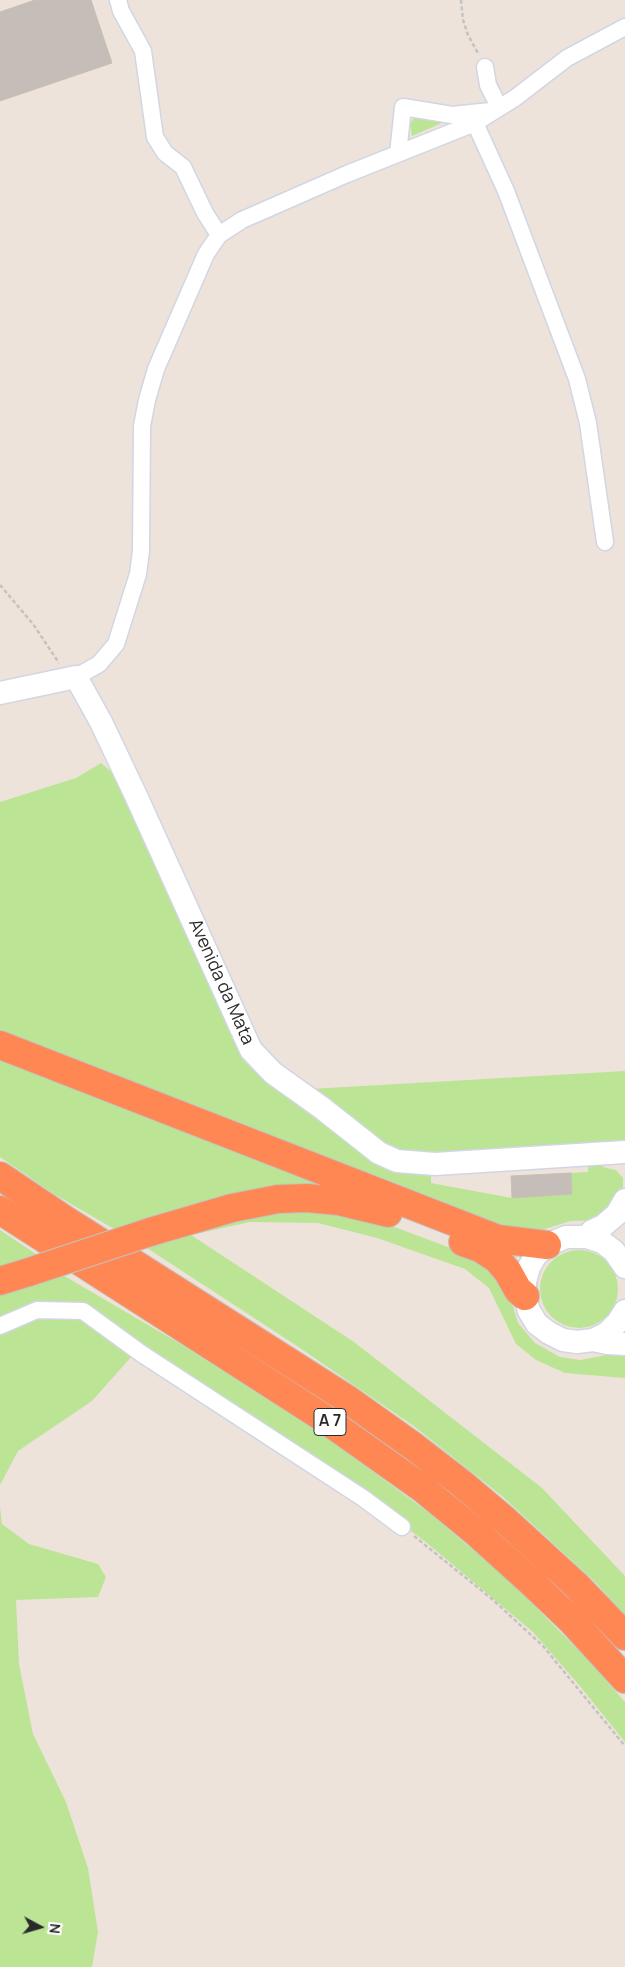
<!DOCTYPE html>
<style>
body{margin:0}
#map{position:relative;width:625px;height:1967px;overflow:hidden;background:#ede3db;font-family:Manrope,sans-serif}
canvas{display:block}
.north{position:absolute;left:15px;top:1902px;width:50px;height:50px;-webkit-text-stroke:4px #fff;paint-order:stroke;rotate:96deg;font-size:14px;font-weight:700;line-height:20px;text-align:center;color:#2a2a2a}
.north::after{content:'';display:block;margin:auto;width:18px;height:22px;background:#2a2a2a;clip-path:polygon(50% 0,100% 100%,50% 72%,0 100%)}
</style>
<div id="map">
<canvas width="625" height="1967"></canvas>
<div class="north">N</div>
</div>
<script>
const context = document.querySelector('canvas').getContext('2d');
context.lineJoin = 'round';
function fillPath(path, color) { context.fillStyle = color; context.fill(path, 'evenodd'); }
const toPath = rows => new Path2D(rows.map(r => 'M' + r).join(''));
function strokePath(path, color, width, dash) { context.strokeStyle = color; context.lineWidth = width; context.lineCap = dash ? 'butt' : 'round'; context.setLineDash(dash || []); context.stroke(path); }
function label(font, color, halo, rows, align = 'center') {
  context.font = font + ' Manrope,sans-serif'; context.lineWidth = 4; context.setLineDash([]); context.textBaseline = 'middle'; context.strokeStyle = halo; context.fillStyle = color; for (const [text, x, y, turn = 0] of rows) {
    context.save(); context.translate(x, y); context.rotate((+turn || 0) * Math.PI / 180); context.textAlign = isNaN(turn) ? turn : align; if (halo) context.strokeText(text, 0, 0); context.fillText(text, 0, 0); context.restore();
  }
}
fillPath(toPath([
 [414,118,451,119,412,136,410,124],
 [101,763,115,775,267,1079,431,1171,431,1183,512,1198,572,1194,571,1173,588,1172,588,1161,595,1162,606,1168,616,1170,623,1178,623,1196,602,1220,570,1221,542,1230,522,1232,497,1228,0,1036,0,802,76,778],
 [0,1053,313,1175,342,1196,121,1233,54,1194,0,1157],
 [625,1071,625,1146,401,1155,310,1089],
 [284,1210,330,1211,376,1220,477,1258,508,1290,518,1323,535,1343,560,1357,580,1360,607,1355,625,1355,625,1378,565,1373,536,1360,516,1344,489,1288,465,1269,377,1238,318,1223,250,1222,191,1235,354,1342,542,1488,625,1576,625,1615,595,1582,502,1496,415,1427,300,1348,147,1248,246,1216],
 [0,1230,42,1258,0,1273],
 '540 1289a39 39 0 1 1 78 0a39 39 0 1 1-78 0Z',
 [61,1274,184,1346,323,1435,428,1512,511,1582,586,1658,625,1702,625,1742,579,1685,533,1632,427,1543,352,1487,79,1307,0,1321,0,1292],
 [78,1317,132,1356,92,1401,18,1451,0,1485,0,1334,38,1319],
 [0,1507,2,1524,29,1544,98,1564,106,1577,98,1597,16,1600,19,1664,33,1734,66,1802,88,1868,98,1932,92,1967,0,1967]
]), '#bbe595');
const building = toPath([
 [35,0,91,0,112,63,0,101,0,12,35,0],
 [571,1173,572,1194,512,1198,511,1176,571,1173]
]);
fillPath(building, '#c5bdb8');
strokePath(building, '#c8bfb5', 1);
const street = toPath([
 [118,0,121,11,143,51,155,137,165,153,183,167,205,213,219,235],
 [485,67,488,85,499,107],
 [475,123,506,191,577,379,588,423,605,542],
 [398,154,403,107,452,115,491,111],
 [76,677,99,664,116,644,138,574,141,551,142,426,147,400,156,369,206,254,219,235,242,220,347,174,475,123,515,98,567,58,625,27],
 [0,1326,37,1310,83,1311,142,1354,363,1498,402,1527]
]);
const secondary = toPath([
 [0,693,76,677,101,722,137,798,251,1050,273,1073,322,1108,379,1153,397,1161,435,1164,625,1152],
 [587,1237,592,1231,603,1226,617,1214,625,1200],
 [625,1267,614,1251,602,1242,587,1237,566,1237,547,1245,536,1255,529,1267,525,1282,525,1296,529,1311,537,1324,549,1333,563,1340,577,1342,593,1340,607,1333,618,1322,625,1311],
 [593,1340,607,1343,625,1344]
]);
const highway = toPath([
 [0,1045,498,1239,547,1245],
 [0,1176,67,1221,347,1399,413,1446,461,1483,506,1521,576,1585,625,1636],
 [0,1210,322,1417,422,1488,478,1534,530,1581,571,1620,625,1679],
 [150,1232,232,1208,278,1199,307,1198,338,1201,388,1213],
 [463,1242,480,1248,497,1259,508,1272,518,1290,525,1296],
 [0,1281,29,1272]
]);
strokePath(street, '#d0d6e3', 19);
strokePath(secondary, '#d0d6e3', 25);
strokePath(highway, '#c3c3c3', 30);
strokePath(toPath([
 [461,0,463,20,468,35,479,55],
 [0,585,33,624,59,663],
 [414,1536,492,1599,543,1646,625,1746]
]), '#c3c3c3', 2.5, [4, 2.5]);
strokePath(street, '#fff', 16);
strokePath(secondary, '#fff', 22);
strokePath(highway, '#ff8754', 28);
const highwayBridge = toPath([
 [29,1272,150,1232]
]);
strokePath(highwayBridge, '#c3c3c3', 30, []);
strokePath(highwayBridge, '#ff8754', 28);
for (const [x, y, w] of [
 [330,1422,32]
]) { const box = new Path2D(); box.roundRect(x - w / 2, y - 13.5, w, 27, 4); context.fillStyle = '#fff'; context.fill(box); strokePath(box, '#2a2a2a', 1); }
label('bold 16px', '#2a2a2a', null, [
 ["A 7",330,1422]
]);
label('18px', '#2a2a2a', '#fff', [
 ["Avenida da Mata",221,982,66]
]);
</script>
